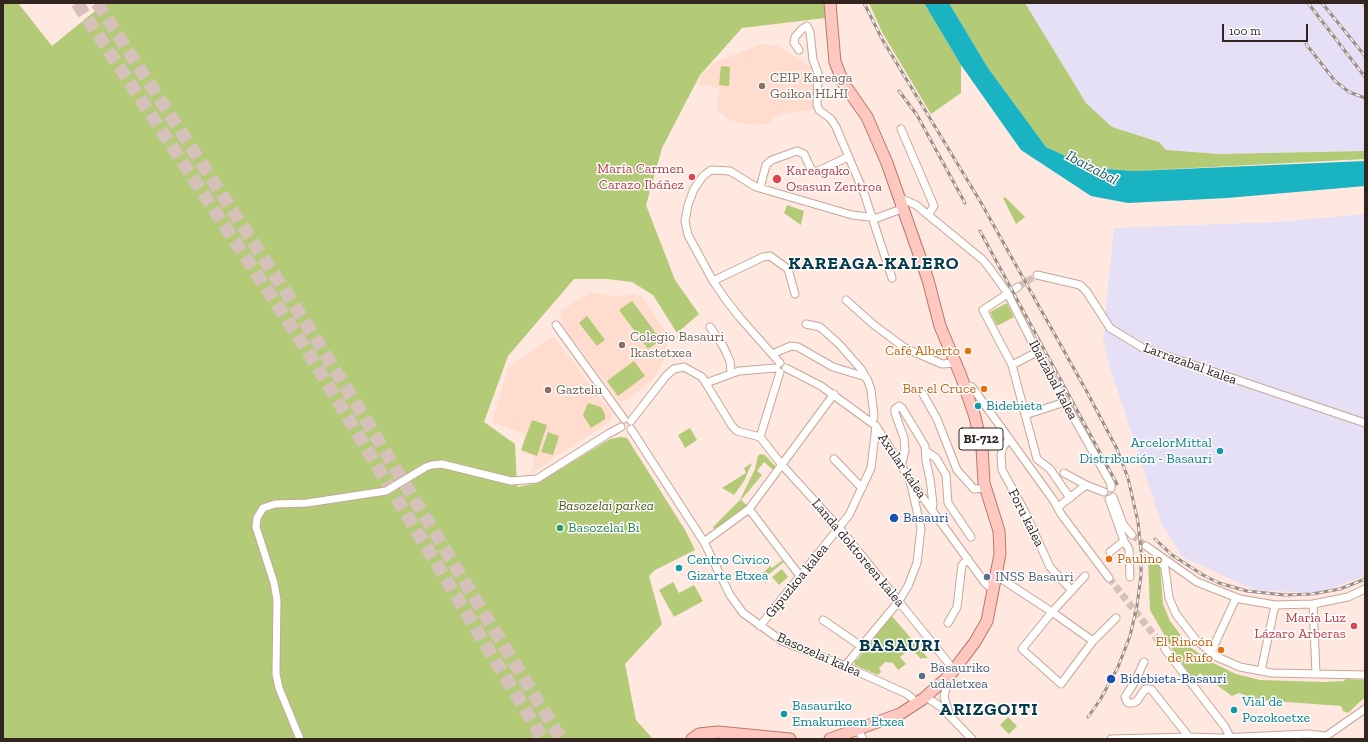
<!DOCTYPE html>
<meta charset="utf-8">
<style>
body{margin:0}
#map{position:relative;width:1368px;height:742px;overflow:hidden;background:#fee8df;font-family:"Zilla Slab",serif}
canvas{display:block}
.frame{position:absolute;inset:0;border:4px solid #322520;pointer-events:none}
.scale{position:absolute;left:1222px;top:24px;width:86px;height:18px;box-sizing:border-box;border:2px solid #322520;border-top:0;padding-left:5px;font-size:12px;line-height:14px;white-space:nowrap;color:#322520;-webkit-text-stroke:3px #fff;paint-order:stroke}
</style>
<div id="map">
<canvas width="1368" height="742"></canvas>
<div class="frame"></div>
<div class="scale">100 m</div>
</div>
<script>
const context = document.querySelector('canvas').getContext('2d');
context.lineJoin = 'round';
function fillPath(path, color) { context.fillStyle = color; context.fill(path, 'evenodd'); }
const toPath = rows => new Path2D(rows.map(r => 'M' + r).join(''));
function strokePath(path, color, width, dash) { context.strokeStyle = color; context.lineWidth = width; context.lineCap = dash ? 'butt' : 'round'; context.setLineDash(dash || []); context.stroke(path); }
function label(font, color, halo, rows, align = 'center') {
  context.font = font + ' "Zilla Slab",serif'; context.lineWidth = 3; context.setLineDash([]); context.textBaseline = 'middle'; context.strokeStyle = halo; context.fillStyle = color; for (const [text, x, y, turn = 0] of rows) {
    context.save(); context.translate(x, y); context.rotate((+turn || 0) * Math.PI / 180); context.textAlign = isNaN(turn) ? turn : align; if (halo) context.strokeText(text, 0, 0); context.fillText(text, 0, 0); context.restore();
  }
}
fillPath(toPath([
 [1025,3,1360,3,1365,10,1365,151,1219,154,1166,150,1159,142,1112,127,1086,103],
 [1365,214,1365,576,1317,593,1255,590,1182,557,1161,522,1109,365,1103,338,1114,228,1278,222]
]), '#e5e0f6');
fillPath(toPath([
 [761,44,777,46,812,67,814,79,814,109,780,114,766,124,753,125,729,120,717,109,720,88,699,84,703,74,714,63],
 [591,292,619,297,634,294,642,297,668,334,666,355,655,377,626,401,619,401,563,326,561,311],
 [553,336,612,413,611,421,531,473,535,457,521,452,525,434,492,422,508,368]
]), '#ffdccd');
fillPath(toPath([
 [3,3,18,3,52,46,105,3,824,3,825,18,742,28,700,75,662,148,646,205,675,280,699,314,677,333,653,295,632,282,607,279,574,279,508,356,484,422,515,444,517,487,538,483,610,439,621,437,627,438,685,530,695,550,655,570,649,576,662,624,625,664,636,720,653,739,3,739],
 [869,3,924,3,961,65,961,93,931,114,882,32],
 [949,3,1025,3,1086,103,1112,127,1159,142,1166,150,1219,154,1365,151,1365,159,1135,171,1092,168,1046,147,988,68],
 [721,66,730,67,729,86,719,85],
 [1005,197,1025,217,1016,224,1003,198],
 [787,205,804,211,801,225,784,213],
 [632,301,661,340,648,349,619,310],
 [1007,303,1014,317,997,326,990,312],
 [587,316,605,340,597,346,579,323],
 [634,361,645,376,618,396,607,381],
 [588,403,601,407,605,414,605,419,591,428,583,415],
 [532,420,547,425,537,456,521,450],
 [690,428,697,440,685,448,678,435],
 [548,432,559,436,553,455,541,452],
 [760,454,765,455,775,466,775,469,772,469,764,462,757,471,762,475,741,500,748,506,714,529,713,527,740,500,755,469,758,456],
 [752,463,744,481,734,495,722,488,746,473,744,468],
 [1148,556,1160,565,1163,604,1170,621,1189,646,1209,661,1236,674,1260,680,1324,682,1344,681,1346,679,1365,680,1365,697,1348,713,1343,711,1341,706,1259,700,1239,693,1232,696,1200,673,1194,680,1174,652,1150,610],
 [783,560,784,562,764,578,767,585,760,576,770,566,772,568],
 [782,569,788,577,779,585,772,577],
 [673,582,679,593,694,585,703,601,674,617,659,590],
 [891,615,928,658,923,658,921,659,911,648,900,657,906,664,898,670,893,663,885,662,879,668,881,672,878,675,855,665,854,661,858,659],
 [1008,717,1017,726,1009,734,1000,725]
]), '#b3ca77');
fillPath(toPath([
 [924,3,949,3,988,68,1046,147,1092,168,1135,171,1365,161,1365,186,1227,198,1128,203,1091,196,1021,150,961,65]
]), '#19b3c2');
strokePath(toPath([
 [1018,287,1037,275],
 [1132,535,1146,546],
 [1109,578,1165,649]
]), '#d5c1b9', 7, [7, 3.5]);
strokePath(toPath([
 [77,3,303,344,543,739],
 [97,3,315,337,561,739]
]), '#d5c1b9', 13, [13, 6]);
const street = toPath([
 [799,50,794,43,795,37,802,29,807,26,810,32,813,60,818,73,817,105,819,110,831,119,836,127,864,193,892,278],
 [901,129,934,206,928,215],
 [760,188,766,165,772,160,797,151,804,154,811,169,816,172,848,157],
 [900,198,916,205,983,260,991,270,1008,294,1037,352,1111,484,1111,488],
 [1037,275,1080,285,1087,292,1110,328,1143,348,1365,423],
 [713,281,763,257,770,256,788,269,795,294],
 [1018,287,983,310,1012,365,1037,459,1050,469,1070,498],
 [846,300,874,325,905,348,942,364,956,363],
 [806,324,820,327,839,344,861,369,868,381,871,390,874,416,872,423],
 [556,325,624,419],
 [710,327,723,346,730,361,731,373],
 [772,354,791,346,798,347,833,367,866,377],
 [780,363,741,319,726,300,713,281,688,235,685,221,688,205,694,189,703,176,711,170,730,171,756,187,852,215,877,218,904,208],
 [1012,365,1037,352],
 [786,368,821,386,876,426,910,480,985,583,994,591],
 [706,383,739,371,776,368],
 [964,384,972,387,1054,501,1061,514,1109,578],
 [923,394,937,419,957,470,974,489,986,488],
 [1025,415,1065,402],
 [631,421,666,376,674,369,684,367,702,377,732,426,737,431,760,437],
 [631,429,704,542,730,595,743,613,782,641,845,666,907,694,912,698,916,704],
 [760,437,782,465,842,531,954,670],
 [760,437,780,372],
 [1009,439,1003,447,1001,455,1002,470,1024,510,1050,567,1072,591],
 [927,452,936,458,946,475,948,503,971,537],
 [834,459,862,488],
 [901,466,905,451,904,438,895,413,895,409,899,406,902,408,925,446,926,461,930,479,933,504,932,509],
 [1064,473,1086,485,1104,492],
 [1113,497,1123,524,1132,535],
 [1109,499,1124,541,1110,552],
 [1058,507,1086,485],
 [749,509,800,576],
 [1124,541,1129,549,1130,577],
 [704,542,749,509,834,394],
 [1146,546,1197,582,1240,599,1275,605,1313,604,1348,597,1365,589],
 [1157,555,1165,568,1169,598,1176,614,1196,640,1217,657,1240,667,1272,673,1365,675],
 [997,576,1052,612,1093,641],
 [1085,576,1052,612,1022,649,1061,684,1093,641,1116,618],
 [1313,604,1316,673],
 [823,620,861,646],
 [948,623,957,607,962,565,968,559],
 [760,626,849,515,871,468,876,426],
 [1165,649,1225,727,1231,739],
 [1211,652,1236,598],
 [1144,662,1134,683,1125,697,1126,700,1128,703,1133,703,1137,701,1145,689,1151,689,1189,737],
 [845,666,899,601,908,586,917,563,921,528,910,481],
 [1261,671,1275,605],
 [948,679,944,697,949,713],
 [926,697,941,707,972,739],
 [858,730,863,739],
 [300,739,279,688,276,674,277,600,274,583,256,527,257,518,263,508,275,504,307,503,386,491,426,467,432,465,442,464,511,481,537,479,608,434,621,427],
 [1111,739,1189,737,1219,738,1308,734,1325,736],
 [1322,739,1365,709]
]);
const primary = toPath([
 [692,739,699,734,718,732,790,739],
 [830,739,900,714,923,699,950,675,975,642,987,621,1000,554,999,531,984,483,982,448,975,417,961,376,940,326,928,280,887,163,867,117,844,84,835,62,830,3]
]);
strokePath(street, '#c7a698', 9);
strokePath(primary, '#b7786d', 13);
strokePath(street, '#fff', 7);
strokePath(primary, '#fec8c1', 11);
const rail = toPath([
 [864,3,882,39,980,201,1087,392,1117,449,1128,478,1138,522,1141,551,1141,575,1137,606,1130,636,1118,667,1100,700,1088,717],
 [1308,3,1365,77],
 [1322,3,1365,56],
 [1363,3,1365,6],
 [1306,44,1335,81,1349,92,1365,98],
 [899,91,917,115,965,203],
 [980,231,1117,484],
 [1155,539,1172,555,1203,575,1219,583,1247,591,1285,595,1312,594,1340,589,1365,579]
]);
strokePath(rail, '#9f8d86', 3);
strokePath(rail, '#fff', 1.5, [4.5]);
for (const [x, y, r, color] of [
 [762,86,4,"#8d6e63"],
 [692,177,4,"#e0444e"],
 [777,179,5,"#e0444e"],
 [622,345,4,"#8d6e63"],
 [968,351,4,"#e8710a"],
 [984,389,4,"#e8710a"],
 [548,390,4,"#8d6e63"],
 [978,406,4,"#0f9aa8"],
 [1220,451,4,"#0f9aa8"],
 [894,518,5,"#1a4fb4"],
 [560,528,4,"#2e9e5b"],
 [1109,559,4,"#e8710a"],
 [679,568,4,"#0f9aa8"],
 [987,577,4,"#5c6f8a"],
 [1354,626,4,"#e0444e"],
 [1221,650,4,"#e8710a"],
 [922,676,4,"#5c6f8a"],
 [1111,679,5,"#1a4fb4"],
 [1234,710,4,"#0f9aa8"],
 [784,714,4,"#0f9aa8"]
]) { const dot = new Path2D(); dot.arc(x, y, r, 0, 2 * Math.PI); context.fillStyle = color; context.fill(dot); strokePath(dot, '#fff', 1.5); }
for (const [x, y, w] of [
 [981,439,44]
]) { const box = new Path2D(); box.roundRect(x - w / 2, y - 11, w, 22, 3); context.fillStyle = '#fff'; context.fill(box); strokePath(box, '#322520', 1); }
label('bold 13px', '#322520', null, [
 ["BI-712",981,439]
]);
label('14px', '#785e54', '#fff', [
 ["CEIP Kareaga",770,78],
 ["Goikoa HLHI",770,94],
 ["Colegio Basauri",630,337],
 ["Ikastetxea",630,353],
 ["Gaztelu",556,390]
], 'left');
label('14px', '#be3a42', '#fff', [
 ["María Carmen",684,169],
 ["Carazo Ibáñez",684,185],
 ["Kareagako",786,171,"left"],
 ["Osasun Zentroa",786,187,"left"],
 ["María Luz",1346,618],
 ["Lázaro Arberas",1346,634]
], 'right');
label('14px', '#c56008', '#fff', [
 ["Café Alberto",960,351],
 ["Bar el Cruce",976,389],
 ["Paulino",1117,559,"left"],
 ["El Rincón",1213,642],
 ["de Rufo",1213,658]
], 'right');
label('14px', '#322520', '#fff', [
 ["Larrazabal kalea",1190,364,20],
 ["Ibaizabal kalea",1053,380,62],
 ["Axular kalea",902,466,56],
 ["Foru kalea",1026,518,63],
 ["Landa doktoreen kalea",858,553,50],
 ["Gipuzkoa kalea",797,581,-51],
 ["Basozelai kalea",819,655,24]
]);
label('14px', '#0d838f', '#fff', [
 ["Bidebieta",986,406],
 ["ArcelorMittal",1212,443,"right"],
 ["Distribución - Basauri",1212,459,"right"],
 ["Centro Civico",687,560],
 ["Gizarte Etxea",687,576],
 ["Vial de",1242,702],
 ["Pozokoetxe",1242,718],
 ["Basauriko",792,706],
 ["Emakumeen Etxea",792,722]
], 'left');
label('italic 14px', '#4b5b1d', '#fff', [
 ["Basozelai parkea",606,506]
]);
label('14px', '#164399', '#fff', [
 ["Basauri",903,518],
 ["Bidebieta-Basauri",1120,679]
], 'left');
label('14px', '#27864d', '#fff', [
 ["Basozelai Bi",568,528]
], 'left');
label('14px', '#4e5e75', '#fff', [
 ["INSS Basauri",995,577],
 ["Basauriko",930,668],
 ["udaletxea",930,684]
], 'left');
label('italic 15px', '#20585e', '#fff', [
 ["Ibaizabal",1092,168,28]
]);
context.letterSpacing = '1px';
label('bold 18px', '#073c4e', '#fff', [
 ["KAREAGA-KALERO",874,264],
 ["BASAURI",900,646],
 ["ARIZGOITI",989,710]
]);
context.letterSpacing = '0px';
</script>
